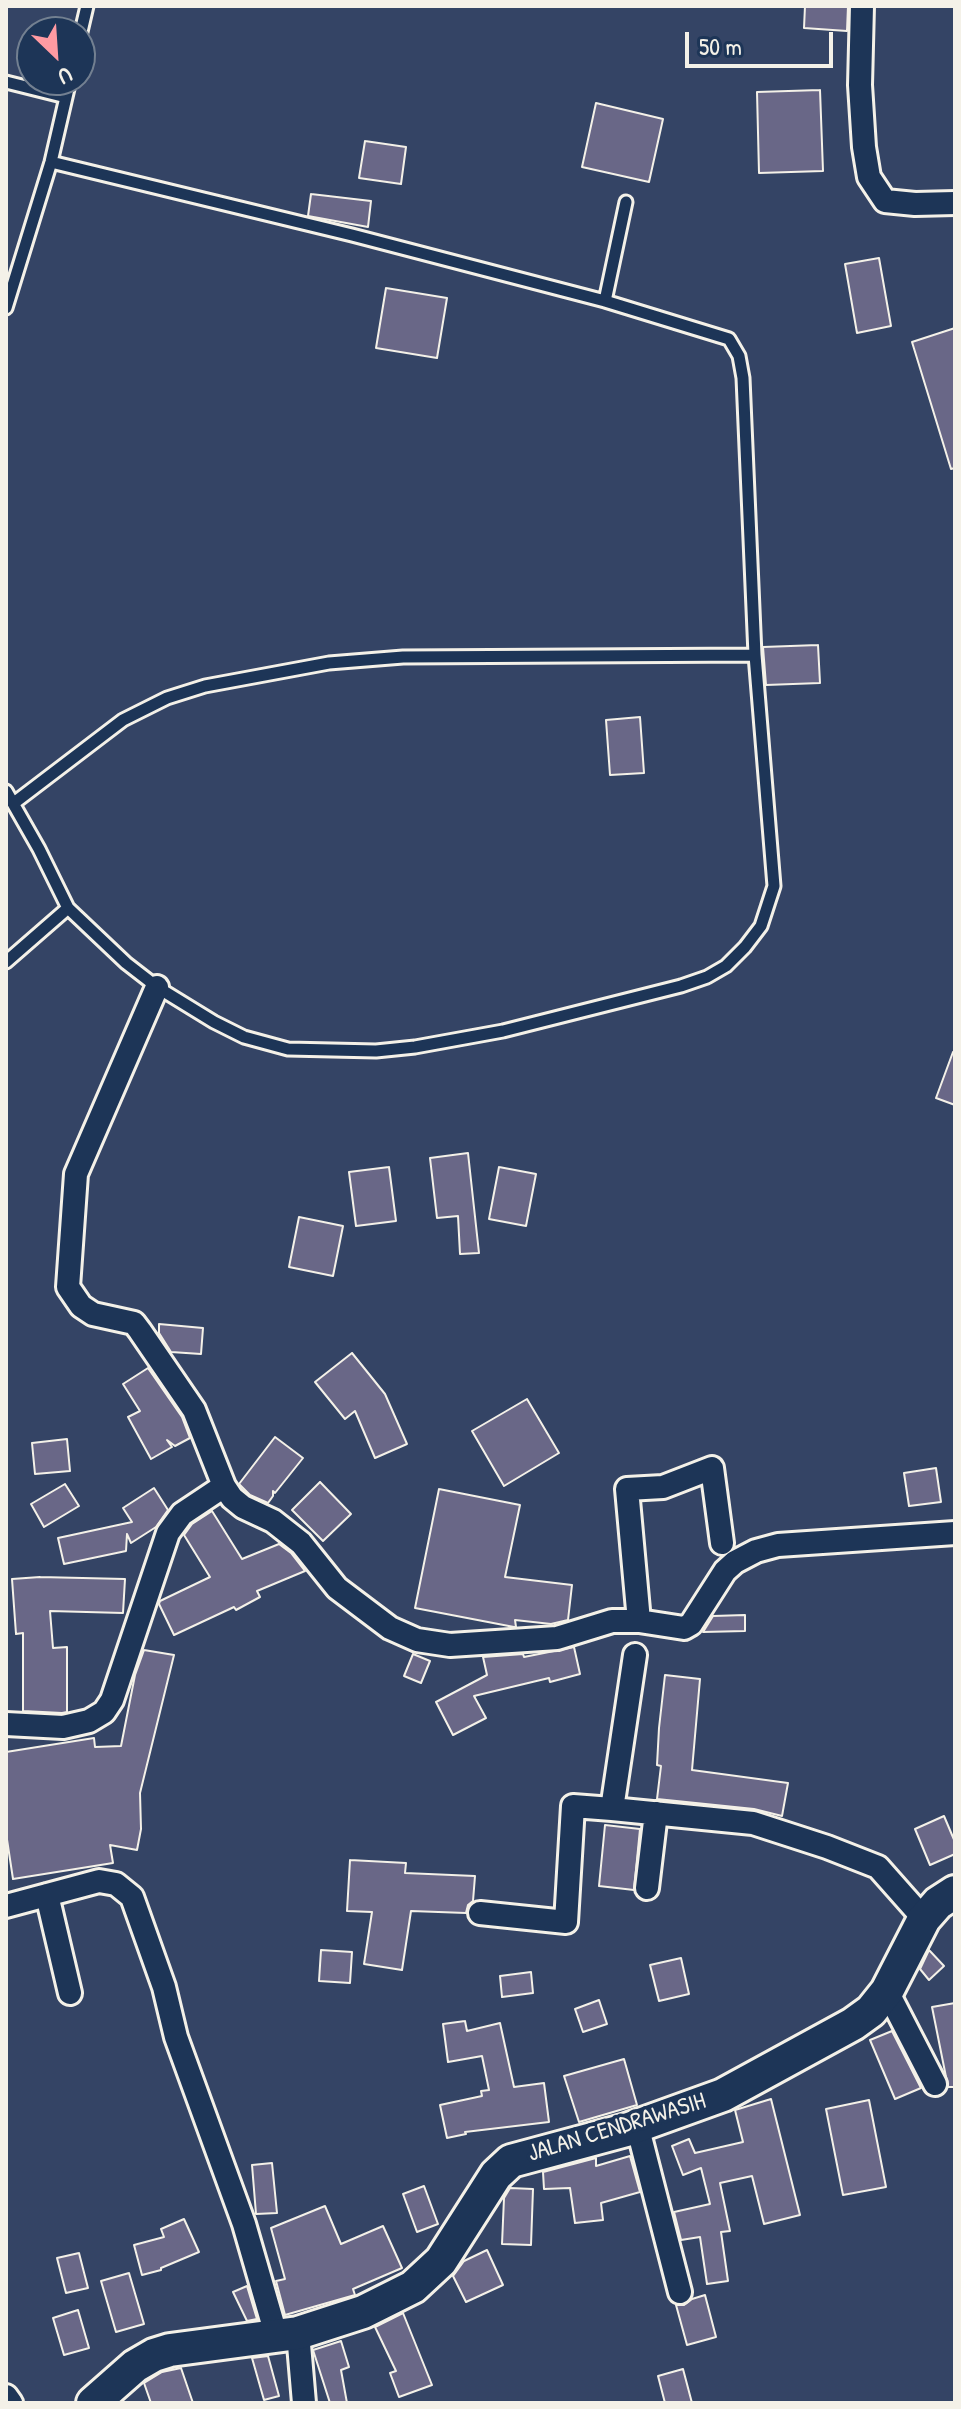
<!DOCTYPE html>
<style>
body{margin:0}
#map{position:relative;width:961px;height:2409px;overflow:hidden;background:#344465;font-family:"Patrick Hand",sans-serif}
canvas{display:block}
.frame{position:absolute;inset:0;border:8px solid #f4f1e8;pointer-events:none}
.north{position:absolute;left:16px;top:16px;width:80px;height:80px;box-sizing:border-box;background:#1d3557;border:2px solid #738091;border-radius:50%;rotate:155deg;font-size:22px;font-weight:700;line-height:32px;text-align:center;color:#f4f1e8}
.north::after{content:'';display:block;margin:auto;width:28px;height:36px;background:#ff9aa2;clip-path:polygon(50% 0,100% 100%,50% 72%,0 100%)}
.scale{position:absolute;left:685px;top:32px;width:148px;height:36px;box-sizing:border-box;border:4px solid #f4f1e8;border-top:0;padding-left:10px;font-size:24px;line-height:28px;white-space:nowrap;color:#f4f1e8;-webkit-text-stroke:6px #1d3557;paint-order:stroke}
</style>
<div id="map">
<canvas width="961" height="2409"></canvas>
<div class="frame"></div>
<div class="north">U</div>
<div class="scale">50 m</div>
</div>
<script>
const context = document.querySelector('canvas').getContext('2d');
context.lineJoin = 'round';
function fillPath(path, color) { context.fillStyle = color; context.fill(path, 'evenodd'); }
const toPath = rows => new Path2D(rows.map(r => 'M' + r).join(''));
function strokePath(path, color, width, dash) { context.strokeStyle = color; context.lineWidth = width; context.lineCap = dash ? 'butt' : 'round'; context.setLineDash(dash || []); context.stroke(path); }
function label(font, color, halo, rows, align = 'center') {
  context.font = font + ' "Patrick Hand",sans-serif'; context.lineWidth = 7; context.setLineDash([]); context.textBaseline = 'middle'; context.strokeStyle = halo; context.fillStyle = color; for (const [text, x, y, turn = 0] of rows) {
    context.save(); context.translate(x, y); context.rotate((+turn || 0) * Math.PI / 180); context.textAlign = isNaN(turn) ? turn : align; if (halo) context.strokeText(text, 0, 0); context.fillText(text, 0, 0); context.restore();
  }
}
const building = toPath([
 [805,6,848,6,847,31,804,28,805,6],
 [820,90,823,171,759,173,757,92,820,90],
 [596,103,663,119,649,182,582,167,596,103],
 [365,141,406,147,401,184,359,178,365,141],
 [311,194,371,201,368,227,308,216,311,194],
 [879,258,891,326,857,333,845,264,879,258],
 [386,288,447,298,437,358,376,348,386,288],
 [955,328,955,468,951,469,912,342,955,328],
 [818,645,820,683,766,685,763,647,818,645],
 [640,717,644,773,610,775,606,720,640,717],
 [953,1052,955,1052,955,1105,936,1098,953,1052],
 [468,1153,479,1253,460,1254,458,1216,437,1218,430,1158,468,1153],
 [389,1167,396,1221,356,1226,349,1172,389,1167],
 [499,1167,536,1174,526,1226,489,1219,499,1167],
 [299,1217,343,1226,333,1276,289,1267,299,1217],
 [159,1324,203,1328,201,1354,171,1352,159,1333,159,1324],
 [352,1353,385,1394,407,1444,375,1458,355,1411,345,1419,315,1382,352,1353],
 [148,1368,182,1417,190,1438,175,1446,167,1440,172,1447,151,1459,128,1417,140,1411,123,1384,148,1368],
 [527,1399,559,1453,504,1486,472,1431,527,1399],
 [275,1437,303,1458,275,1493,273,1491,273,1496,268,1503,250,1495,239,1484,275,1437],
 [67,1439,70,1471,35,1474,32,1443,67,1439],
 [936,1468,941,1502,909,1506,904,1473,936,1468],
 [320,1482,351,1514,323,1541,292,1510,320,1482],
 [65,1484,79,1506,44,1527,31,1504,65,1484],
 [154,1488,168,1510,156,1527,131,1543,127,1534,126,1551,64,1564,58,1538,132,1522,123,1508,154,1488],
 [439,1489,520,1505,505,1577,572,1585,568,1620,551,1624,515,1620,516,1627,514,1627,415,1608,439,1489],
 [212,1511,242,1559,279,1544,291,1553,305,1571,257,1591,260,1597,236,1610,234,1607,174,1635,159,1604,160,1601,210,1577,184,1535,192,1524,212,1511],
 [40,1577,125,1579,123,1613,50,1611,53,1648,67,1647,67,1712,62,1713,23,1711,23,1633,16,1634,12,1579,40,1577],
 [745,1615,745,1631,703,1632,713,1616,745,1615],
 [574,1647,580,1674,550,1682,549,1678,474,1696,486,1718,453,1735,436,1702,487,1675,483,1657,523,1654,524,1657,574,1647],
 [144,1650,174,1655,140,1793,141,1829,137,1850,110,1845,113,1863,13,1879,6,1833,6,1752,94,1738,95,1747,121,1746,135,1675,144,1650],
 [413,1654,430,1661,421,1683,404,1676,413,1654],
 [665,1675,700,1679,692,1770,788,1783,782,1816,754,1809,657,1799,661,1766,657,1765,659,1728,665,1675],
 [944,1816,955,1842,955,1854,930,1865,915,1829,944,1816],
 [605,1825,640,1829,634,1890,599,1886,605,1825],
 [350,1860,406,1863,405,1873,475,1876,473,1901,468,1905,466,1913,411,1911,402,1970,364,1964,372,1912,347,1911,350,1860],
 [321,1950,352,1952,350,1983,319,1981,321,1950],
 [929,1950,944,1966,929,1980,920,1969,929,1950],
 [681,1958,689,1994,659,2001,650,1965,681,1958],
 [531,1972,533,1993,502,1997,500,1976,531,1972],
 [599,2000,607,2024,583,2032,575,2009,599,2000],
 [955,2003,955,2087,948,2087,932,2007,955,2003],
 [465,2021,467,2031,500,2023,514,2087,544,2083,549,2122,465,2132,466,2134,447,2138,440,2105,482,2096,481,2091,489,2090,482,2056,448,2062,443,2024,465,2021],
 [892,2031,921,2088,895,2099,870,2040,892,2031],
 [624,2059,637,2105,579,2122,564,2076,624,2059],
 [771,2099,800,2215,764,2224,752,2176,720,2183,730,2231,721,2232,728,2281,707,2284,700,2237,681,2240,674,2212,710,2204,701,2168,683,2175,672,2146,689,2139,695,2153,743,2142,735,2110,771,2099],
 [869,2100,886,2187,843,2195,826,2109,869,2100],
 [630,2156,640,2192,601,2203,603,2220,575,2223,570,2188,544,2189,543,2172,596,2158,596,2166,630,2156],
 [272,2163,277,2213,256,2214,252,2165,272,2163],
 [424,2186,438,2224,417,2232,403,2194,424,2186],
 [510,2188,533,2189,531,2245,502,2244,504,2198,510,2188],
 [325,2206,341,2244,383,2226,402,2268,353,2289,355,2295,285,2315,276,2281,285,2279,271,2228,325,2206],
 [184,2219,199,2252,161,2268,161,2270,142,2275,134,2245,164,2237,161,2229,184,2219],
 [487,2250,503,2285,466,2302,453,2276,464,2261,487,2250],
 [79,2253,88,2288,66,2293,57,2258,79,2253],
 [129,2273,144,2324,116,2332,101,2281,129,2273],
 [247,2286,257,2319,247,2321,233,2292,247,2286],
 [705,2295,716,2337,687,2345,676,2305,684,2305,692,2299,705,2295],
 [78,2310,89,2348,64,2355,53,2318,78,2310],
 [403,2313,432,2385,399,2397,390,2373,396,2371,375,2327,403,2313],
 [341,2341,349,2367,341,2370,347,2403,330,2403,313,2350,341,2341],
 [268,2356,279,2396,264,2400,252,2358,268,2356],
 [181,2368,193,2403,151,2403,144,2383,162,2372,181,2368],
 [683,2369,692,2403,665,2403,658,2376,683,2369]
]);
fillPath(building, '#696787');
strokePath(building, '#f4f1e8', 2);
const lane = toPath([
 [80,36,87,6],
 [6,82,66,97],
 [605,301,626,202],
 [6,308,51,162,70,80],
 [6,791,39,849,68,908,126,963,157,987,214,1022,244,1037,288,1049,376,1051,415,1047,503,1031,681,986,707,977,726,966,745,947,761,926,774,886,755,655,743,378,739,356,729,339,605,301,352,235,51,162],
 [14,803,123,720,167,698,205,686,329,663,403,657,755,655],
 [6,962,68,908]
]);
const street = toPath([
 [862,6,860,85,864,147,869,177,885,201,915,204,955,203],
 [157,987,76,1174,68,1287,81,1306,93,1314,134,1323,140,1331,194,1410,224,1486,232,1498,243,1507,273,1521,301,1543,337,1588,390,1628,417,1640,450,1645,557,1638,612,1621,639,1621,684,1628,691,1624,725,1571,735,1562,756,1551,778,1545,955,1533],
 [639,1621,627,1489,663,1487,712,1468,722,1543],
 [635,1655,612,1809,753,1823,827,1847,878,1867,924,1919],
 [6,1724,63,1727,89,1721,104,1712,112,1700,168,1533,182,1514,224,1486],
 [647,1888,656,1813],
 [47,1895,70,1993],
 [6,1906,99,1881,116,1884,132,1897,164,1987,176,2037,244,2224,277,2338],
 [480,1913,566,1922,573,1806,612,1809],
 [887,1991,935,2084],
 [637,2125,680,2292],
 [298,2333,304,2403],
 [6,2396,11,2403]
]);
const secondary = toPath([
 [93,2403,135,2366,154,2355,170,2350,298,2333,363,2312,413,2287,441,2261,496,2175,511,2161,626,2130,723,2095,853,2024,871,2011,887,1991,924,1919,938,1903,955,1892]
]);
strokePath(lane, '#f4f1e8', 17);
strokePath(street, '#f4f1e8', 28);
strokePath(secondary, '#f4f1e8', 38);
strokePath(lane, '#1d3557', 11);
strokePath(street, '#1d3557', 22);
strokePath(secondary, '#1d3557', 32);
label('24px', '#f4f1e8', '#1d3557', [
 ["JALAN CENDRAWASIH",617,2128,-17]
]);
</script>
